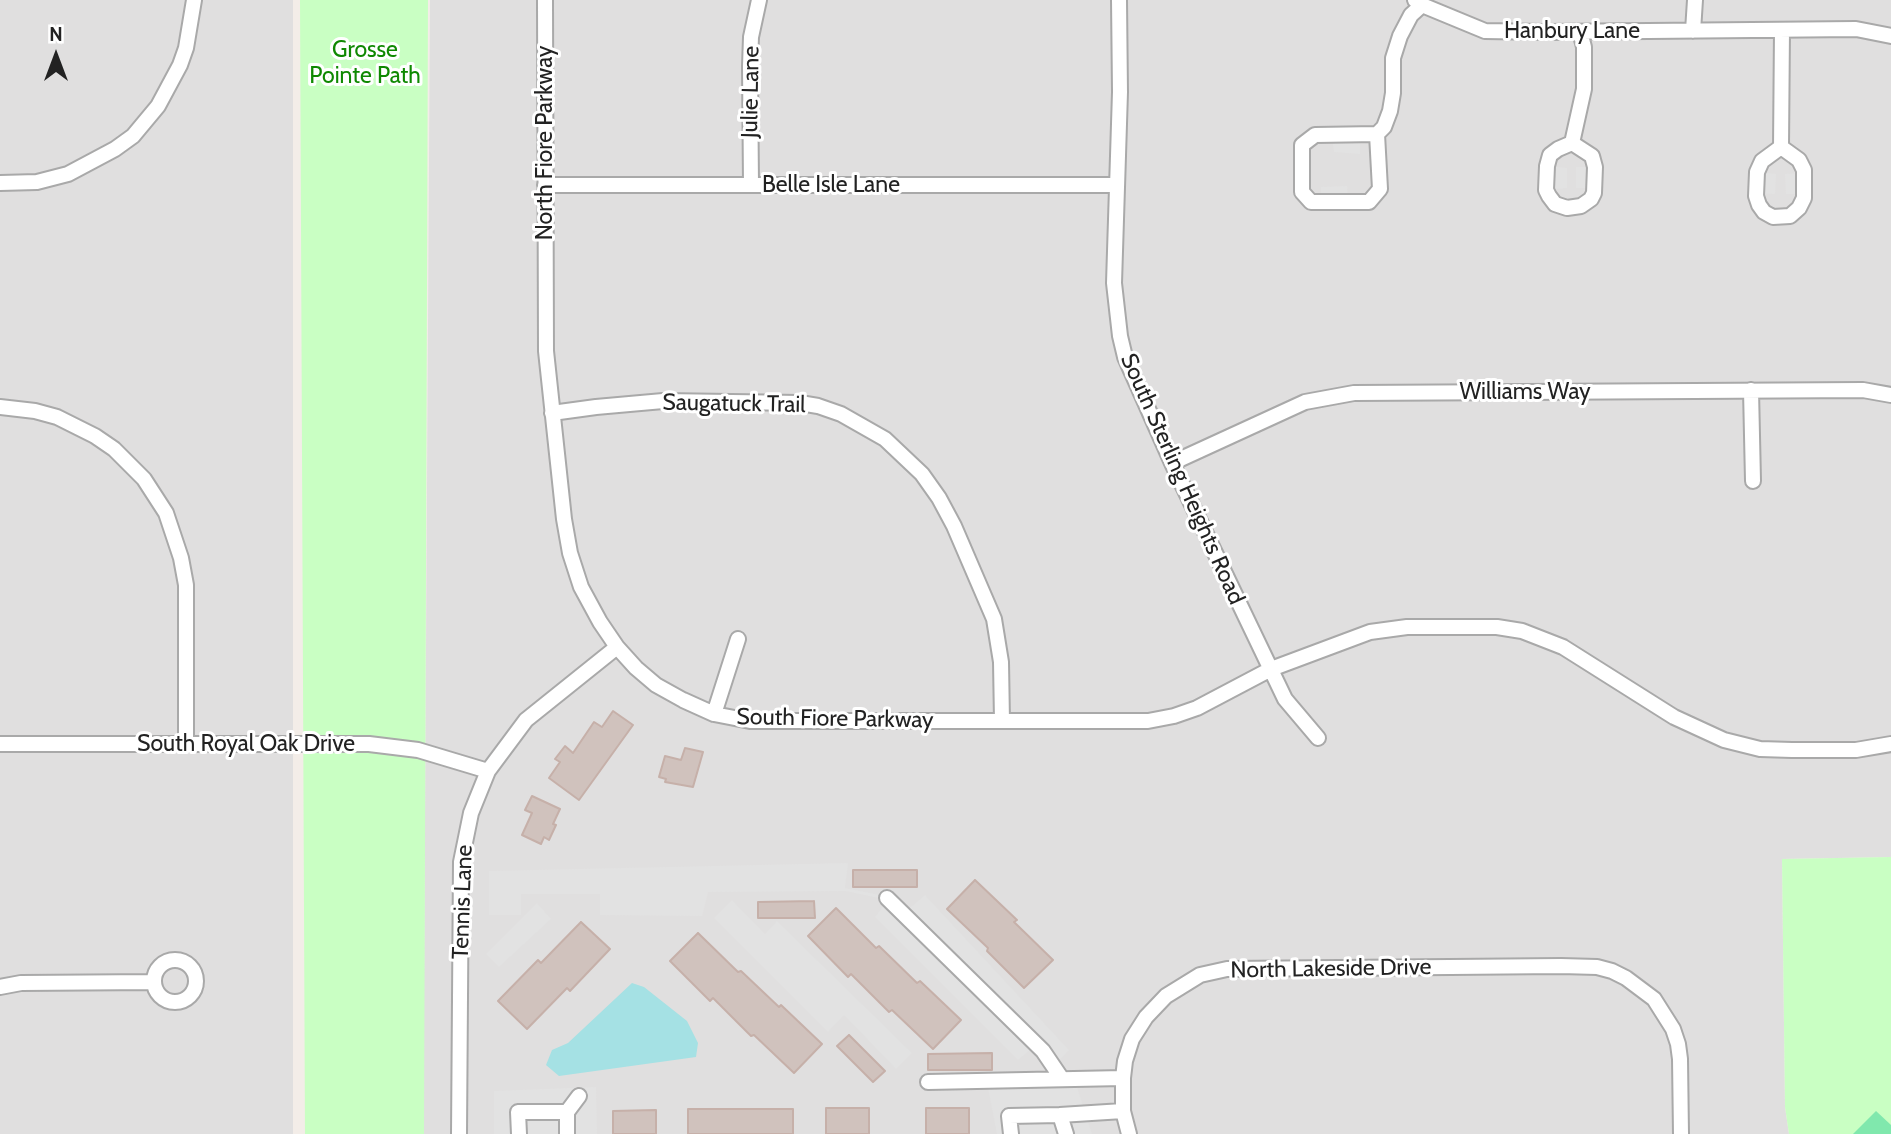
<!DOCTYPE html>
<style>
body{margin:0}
#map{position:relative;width:1891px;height:1134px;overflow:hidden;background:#f3ede8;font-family:Cabin,sans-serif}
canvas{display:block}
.north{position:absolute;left:21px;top:21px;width:70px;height:70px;-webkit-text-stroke:5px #fff;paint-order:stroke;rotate:0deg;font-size:19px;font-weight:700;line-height:28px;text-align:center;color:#222}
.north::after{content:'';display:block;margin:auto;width:24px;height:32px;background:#222;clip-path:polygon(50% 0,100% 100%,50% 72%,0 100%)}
</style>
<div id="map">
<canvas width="1891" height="1134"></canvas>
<div class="north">N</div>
</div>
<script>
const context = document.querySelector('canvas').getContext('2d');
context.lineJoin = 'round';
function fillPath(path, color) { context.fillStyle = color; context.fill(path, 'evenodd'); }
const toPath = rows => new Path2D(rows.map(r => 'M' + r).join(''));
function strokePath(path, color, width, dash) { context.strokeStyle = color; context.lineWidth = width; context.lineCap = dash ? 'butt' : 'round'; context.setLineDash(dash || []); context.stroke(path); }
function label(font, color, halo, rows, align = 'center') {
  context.font = font + ' Cabin,sans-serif'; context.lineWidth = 6; context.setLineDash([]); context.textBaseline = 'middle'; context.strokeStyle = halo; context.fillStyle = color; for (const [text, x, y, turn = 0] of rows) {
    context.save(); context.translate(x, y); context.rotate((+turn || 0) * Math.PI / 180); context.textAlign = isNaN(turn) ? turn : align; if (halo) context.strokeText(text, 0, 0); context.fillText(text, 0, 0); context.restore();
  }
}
fillPath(toPath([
 [0,0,293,0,293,1134,0,1134],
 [430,0,1891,0,1891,857,1782,859,1785,1107,1789,1134,423,1134]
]), '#e0dfdf');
fillPath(toPath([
 [300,0,428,0,424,1134,305,1134],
 [1891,857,1891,1134,1789,1134,1785,1107,1782,859]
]), '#c9ffc3');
fillPath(toPath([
 [1876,1111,1891,1125,1891,1134,1853,1134]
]), '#80e8ad');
fillPath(toPath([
 [1360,134,1360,154,1334,152,1332,135],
 [1547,166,1567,168,1567,188,1546,190],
 [1576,167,1595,167,1594,188,1576,188],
 [1757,172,1776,174,1775,194,1757,193],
 [1804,173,1804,194,1786,194,1785,174],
 [1347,186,1348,202,1320,202,1321,187],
 [848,863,845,888,890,897,905,912,925,895,1069,1050,1053,1067,1036,1045,1018,1060,875,917,888,900,846,891,708,892,702,916,600,915,600,894,521,894,521,915,489,915,489,871],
 [732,900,765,934,777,921,912,1053,896,1069,844,1015,828,1032,714,918],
 [537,903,551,919,499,967,486,954],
 [596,1087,597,1134,494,1134,494,1091],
 [1077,1087,1092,1134,997,1134,988,1088]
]), '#e2e2e2');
fillPath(toPath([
 [632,983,644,987,687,1021,698,1043,696,1057,559,1076,546,1065,552,1050,568,1043]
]), '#a5e1e4');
const building = toPath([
 [613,711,633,725,579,800,549,778,560,762,555,759,565,746,573,753,594,722,602,727,613,711],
 [685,748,703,752,693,787,665,782,666,779,659,777,665,756,681,760,685,748],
 [532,796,560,809,553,824,556,825,549,840,544,837,541,844,522,835,532,813,525,810,532,796],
 [853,870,917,870,917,887,853,887,853,870],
 [975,880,1017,920,1014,922,1053,960,1024,988,987,951,988,948,947,909,975,880],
 [814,901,815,918,758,918,758,902,814,901],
 [836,908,876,948,879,946,917,983,920,981,961,1020,933,1049,892,1010,889,1012,851,974,848,977,808,936,836,908],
 [581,922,610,949,570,991,567,988,527,1029,498,1001,538,960,541,963,581,922],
 [698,933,738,972,741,971,779,1007,781,1005,822,1044,794,1073,754,1035,751,1036,713,998,710,1001,670,961,698,933],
 [849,1035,885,1071,873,1082,837,1046,849,1035],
 [992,1053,992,1070,928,1070,928,1054,992,1053],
 [826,1108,869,1108,869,1134,826,1134,826,1108],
 [926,1108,969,1108,969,1134,926,1134,926,1108],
 [688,1109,793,1109,793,1134,688,1134,688,1109],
 [656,1110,656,1134,613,1134,613,1111,656,1110]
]);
fillPath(building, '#d0c2bd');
strokePath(building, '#c6b0a9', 2);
const minor = toPath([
 [545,0,546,351,564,519,570,553,581,587,600,622,617,647,636,668,656,685,683,700,714,714,750,721,1148,721,1174,716,1197,708,1271,669,1370,632,1407,627,1497,627,1522,631,1563,647,1674,717,1724,740,1760,749,1792,750,1856,750,1891,744],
 [1119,0,1120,92,1114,283,1120,336,1125,357,1172,463,1285,699,1318,738],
 [1415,0,1422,5,1485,31,1545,32,1856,29,1891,36],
 [1693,31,1695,0],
 [1377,134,1315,135,1302,145,1302,192,1311,202,1369,202,1380,189,1377,134,1384,127,1390,111,1393,93,1393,58,1400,36,1411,15,1422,5],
 [1572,143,1592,156,1595,167,1594,193,1591,199,1581,206,1567,208,1555,204,1549,196,1546,190,1547,166,1550,155,1558,149,1572,143],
 [1572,143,1584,89,1584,47,1580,32],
 [1781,147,1799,160,1804,170,1804,198,1799,208,1790,216,1773,217,1764,212,1759,205,1756,196,1757,172,1762,161,1781,147],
 [1781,147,1782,30],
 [0,183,37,182,68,174,115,149,133,136,158,106,180,65,186,48,194,0],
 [545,185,1117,185],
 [751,185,750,66,751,37,759,0],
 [1751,390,1753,481],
 [0,407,35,411,57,417,95,436,114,449,144,479,166,513,181,558,186,585,186,744],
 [552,413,596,407,663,401,800,403,818,406,841,414,885,439,922,474,939,498,954,526,994,619,1001,662,1002,721],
 [1172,463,1305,402,1354,393,1863,390,1891,395],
 [714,714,738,639],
 [0,744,369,744,418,750,488,771],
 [887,898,1043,1051,1062,1079],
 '154 981a21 21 0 1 1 42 0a21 21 0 1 1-42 0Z',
 [0,987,21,983,154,982],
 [928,1082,1123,1078],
 [567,1112,579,1096],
 [1060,1115,1123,1111],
 [459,1134,461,862,471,813,488,771,526,720,617,647],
 [519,1134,518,1112,567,1112,567,1134],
 [1011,1134,1009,1116,1060,1115,1066,1134],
 [1129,1134,1123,1111,1123,1078,1125,1061,1132,1039,1146,1017,1166,996,1200,975,1227,969,1561,966,1597,967,1612,971,1626,978,1654,999,1673,1029,1678,1044,1680,1059,1681,1134]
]);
strokePath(minor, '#a9a9a9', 18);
strokePath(minor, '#fff', 14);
label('23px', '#222', '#fff', [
 ["Hanbury Lane",1572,31],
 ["Julie Lane",751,92,-89],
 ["North Fiore Parkway",545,143,-90],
 ["Belle Isle Lane",831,185],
 ["Williams Way",1525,392],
 ["Saugatuck Trail",734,404,1],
 ["South Sterling Heights Road",1182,479,66],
 ["South Fiore Parkway",835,719,1],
 ["South Royal Oak Drive",246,744],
 ["Tennis Lane",463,902,-88],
 ["North Lakeside Drive",1331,969,-1]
]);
label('23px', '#0f8902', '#fff', [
 ["Grosse",365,50],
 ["Pointe Path",365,76]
]);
</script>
